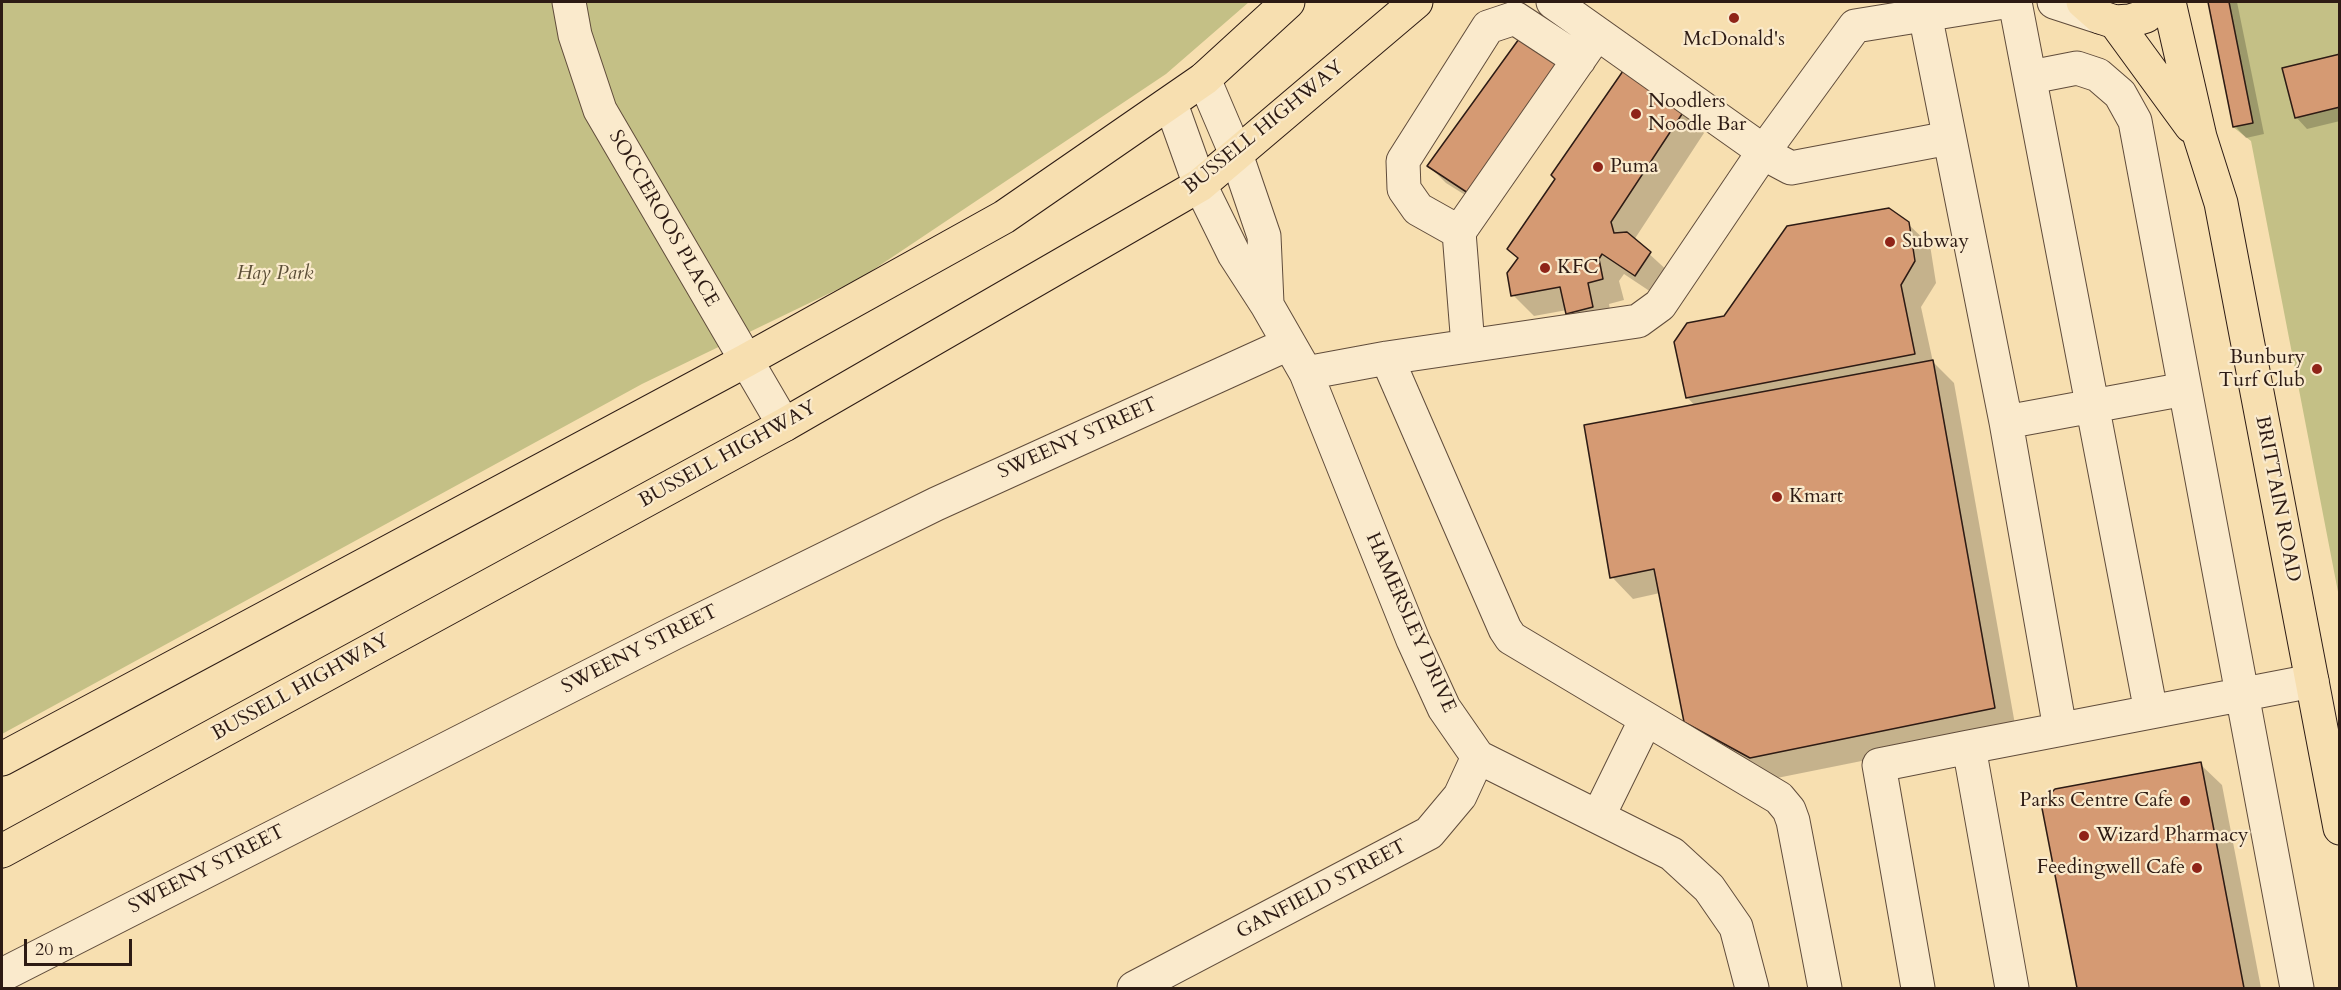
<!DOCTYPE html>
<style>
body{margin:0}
#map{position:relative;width:2341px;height:990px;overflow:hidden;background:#f7dfb0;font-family:Cardo,serif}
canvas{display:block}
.frame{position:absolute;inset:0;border:3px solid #2d1b14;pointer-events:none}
.scale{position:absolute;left:24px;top:939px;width:108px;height:27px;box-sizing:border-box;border:3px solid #2d1b14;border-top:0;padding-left:8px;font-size:18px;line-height:21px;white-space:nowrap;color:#2d1b14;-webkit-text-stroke:4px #faeacc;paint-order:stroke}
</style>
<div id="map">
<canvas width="2341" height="990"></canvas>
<div class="frame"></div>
<div class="scale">20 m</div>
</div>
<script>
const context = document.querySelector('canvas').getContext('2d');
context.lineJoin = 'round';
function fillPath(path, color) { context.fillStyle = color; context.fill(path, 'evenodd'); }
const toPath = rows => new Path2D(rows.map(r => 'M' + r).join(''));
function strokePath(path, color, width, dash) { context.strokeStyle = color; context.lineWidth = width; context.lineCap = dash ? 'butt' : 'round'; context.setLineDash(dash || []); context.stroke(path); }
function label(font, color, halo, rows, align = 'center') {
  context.font = font + ' Cardo,serif'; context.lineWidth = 4.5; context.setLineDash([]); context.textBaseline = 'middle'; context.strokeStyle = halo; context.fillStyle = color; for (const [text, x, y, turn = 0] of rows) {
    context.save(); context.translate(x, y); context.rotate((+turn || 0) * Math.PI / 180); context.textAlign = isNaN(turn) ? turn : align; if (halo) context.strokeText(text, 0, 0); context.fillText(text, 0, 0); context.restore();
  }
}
fillPath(toPath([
 [2,2,1249,2,1166,74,861,278,642,384,2,734],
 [2208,2,2339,2,2339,597,2251,141,2233,127]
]), '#c4c086');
fillPath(toPath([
 [2210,2,2237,2,2264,134,2246,138,2235,126],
 [1524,34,1489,210,1446,183,1429,166],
 [2340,56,2340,121,2307,129,2296,117],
 [1683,112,1704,133,1634,240,1671,274,1657,296,1624,274,1619,281,1624,300,1609,304,1613,328,1589,334,1567,310,1534,316,1513,295],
 [1908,224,1930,245,1936,283,1921,307,1933,362,1954,383,2016,730,1772,779,1707,743,1685,721,1660,593,1633,599,1612,577,1695,406,1687,397,1725,318],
 [2200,764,2222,785,2261,988,2078,988,2042,803]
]), '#0003');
const building = toPath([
 [2208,2,2229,2,2253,123,2233,127,2208,2],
 [1524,32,1566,61,1471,195,1427,166,1524,32],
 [2340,54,2340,107,2295,118,2282,68,2340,54],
 [1623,71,1684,111,1611,222,1614,233,1627,232,1651,252,1635,276,1602,254,1599,259,1603,279,1588,283,1593,307,1566,314,1560,287,1511,296,1507,273,1518,258,1507,249,1555,179,1551,175,1623,71],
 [1889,208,1909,222,1915,261,1901,285,1915,354,1686,398,1674,342,1687,323,1724,316,1787,226,1889,208],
 [1933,360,1995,708,1750,758,1684,722,1654,569,1610,578,1584,425,1933,360],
 [2201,762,2244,988,2077,988,2041,803,2055,789,2201,762]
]);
fillPath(building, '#d59a73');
strokePath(building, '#2d1b14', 1.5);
const minor = toPath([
 [569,2,575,35,600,110,784,425],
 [1553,2,1776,160,1791,168,1949,138],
 [2015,2,2151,712],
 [2054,2,2100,17],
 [1925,14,2006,422,2060,729],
 [2031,77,2077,68,2098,75,2120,94,2135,121,2297,988],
 [1204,79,1236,154,1264,236,1267,303],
 [1171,104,1200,185,1234,254,1267,305,1306,373,1413,640,1444,708,1478,757,1672,854,1709,888,1736,927,1752,988],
 [1459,232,1418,209,1404,189,1403,161,1488,27,1515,18,1579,60],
 [1468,346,1459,232,1591,42],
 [1387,358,1505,629,1511,638,1779,798,1789,810,1793,821,1825,988],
 [1306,373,1387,358,1638,321,1660,305,1764,151,1855,26,2004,2],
 [2006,422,2185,389],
 [1969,747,2312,681],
 [1598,817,1646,719],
 [2,975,674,633,936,504,1288,344],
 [1134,988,1429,833,1460,796,1478,757],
 [1918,988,1879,765,1969,747,2012,988]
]);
const major = toPath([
 [2083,2,2100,17,2115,22,2130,21,2146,16,2161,2],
 [2169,2,2200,137,2221,203,2340,828],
 [2115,22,2191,126],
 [2,759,745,361,1004,217,1204,79,1288,2],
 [2,851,784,425,1200,185,1416,2]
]);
strokePath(minor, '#604c3b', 35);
strokePath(major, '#2d1b14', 35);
strokePath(minor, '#faeacc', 33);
strokePath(major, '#f7dfb0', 33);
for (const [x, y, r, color] of [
 [1734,18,6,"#8f2418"],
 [1636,114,6,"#8f2418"],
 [1598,167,6,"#8f2418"],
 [1890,242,6,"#8f2418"],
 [1545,268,6,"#8f2418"],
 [2317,369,6,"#8f2418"],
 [1777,497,6,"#8f2418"],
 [2185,801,6,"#8f2418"],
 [2084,836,6,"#8f2418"],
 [2197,868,6,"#8f2418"]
]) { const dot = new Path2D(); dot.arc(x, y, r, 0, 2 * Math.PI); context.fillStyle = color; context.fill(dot); strokePath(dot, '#faeacc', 2); }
label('20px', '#2d1b14', '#faeacc', [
 ["McDonald's",1734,40,"center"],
 ["Noodlers",1648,102],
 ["Noodle Bar",1648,125],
 ["Puma",1610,167],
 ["Subway",1902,242],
 ["KFC",1557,268],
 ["Bunbury",2305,358,"right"],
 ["Turf Club",2305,381,"right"],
 ["Kmart",1789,497],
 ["Parks Centre Cafe",2173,801,"right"],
 ["Wizard Pharmacy",2096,836],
 ["Feedingwell Cafe",2185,868,"right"]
], 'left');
label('20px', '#2d1b14', '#faeacc', [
 ["BUSSELL HIGHWAY",1264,128,-39],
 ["SOCCEROOS PLACE",663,219,60],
 ["SWEENY STREET",1078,439,-24],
 ["BUSSELL HIGHWAY",728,455,-29],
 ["BRITTAIN ROAD",2277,499,79],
 ["HAMERSLEY DRIVE",1410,623,66],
 ["SWEENY STREET",640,650,-27],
 ["BUSSELL HIGHWAY",301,688,-29],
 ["SWEENY STREET",207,870,-27],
 ["GANFIELD STREET",1322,890,-28]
]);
label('italic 20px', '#5a4d36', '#faeacc', [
 ["Hay Park",275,274]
]);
</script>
